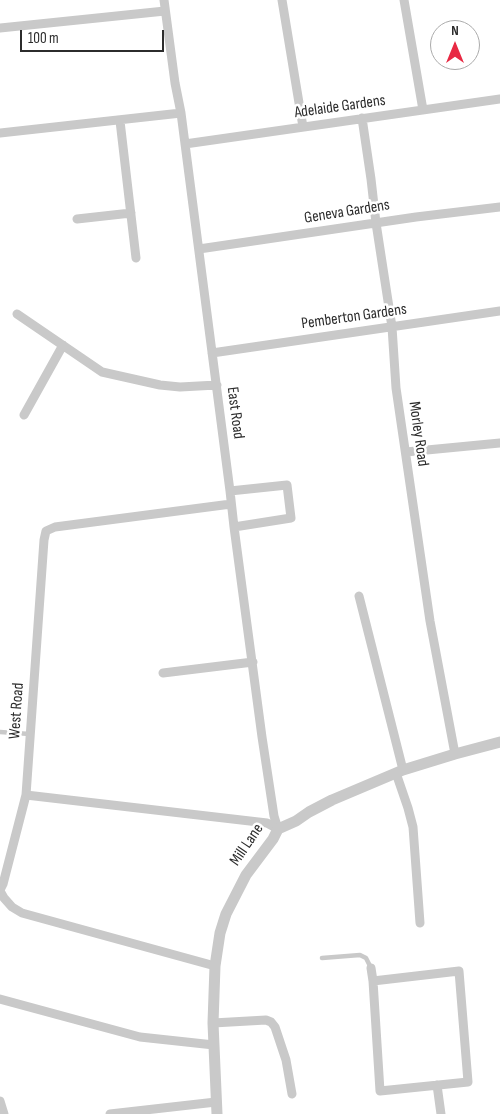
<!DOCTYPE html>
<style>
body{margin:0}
#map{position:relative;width:500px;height:1114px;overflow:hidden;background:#fff;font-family:"Sofia Sans Condensed",sans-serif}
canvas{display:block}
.north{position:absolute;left:430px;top:20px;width:50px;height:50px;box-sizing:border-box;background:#fff;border:1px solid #ababab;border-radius:50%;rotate:0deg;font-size:14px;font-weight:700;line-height:20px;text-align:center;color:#2c2c2c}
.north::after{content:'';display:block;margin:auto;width:18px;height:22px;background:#e82943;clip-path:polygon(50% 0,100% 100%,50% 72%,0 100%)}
.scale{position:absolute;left:20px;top:30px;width:144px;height:22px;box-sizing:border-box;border:2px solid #2c2c2c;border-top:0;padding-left:6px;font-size:15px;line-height:18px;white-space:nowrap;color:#2c2c2c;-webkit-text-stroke:4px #fff;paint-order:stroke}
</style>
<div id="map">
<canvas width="500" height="1114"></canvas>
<div class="north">N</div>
<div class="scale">100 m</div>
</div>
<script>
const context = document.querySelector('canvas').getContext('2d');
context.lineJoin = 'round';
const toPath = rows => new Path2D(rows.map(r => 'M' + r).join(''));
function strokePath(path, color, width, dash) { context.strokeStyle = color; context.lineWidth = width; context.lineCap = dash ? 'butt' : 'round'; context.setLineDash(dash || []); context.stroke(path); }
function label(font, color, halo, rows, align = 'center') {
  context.font = font + ' "Sofia Sans Condensed",sans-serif'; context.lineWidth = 5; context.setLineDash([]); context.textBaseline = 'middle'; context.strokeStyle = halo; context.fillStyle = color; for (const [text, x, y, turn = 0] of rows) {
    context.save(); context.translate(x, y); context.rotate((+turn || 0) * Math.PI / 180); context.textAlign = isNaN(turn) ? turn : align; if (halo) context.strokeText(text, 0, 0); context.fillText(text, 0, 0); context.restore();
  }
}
strokePath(toPath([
 [0,732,30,734],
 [322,958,360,955,366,958,371,968]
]), '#c9c9c9', 4.5);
strokePath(toPath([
 [164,0,175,83,181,113,230,491,234,527,262,737,274,816,278,829],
 [282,0,303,127],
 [404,0,423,110],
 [0,28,165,11],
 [362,118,371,179,376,223,392,327,396,388,430,621,455,754],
 [120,121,136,258],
 [0,133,181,113],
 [185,144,500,99],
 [77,219,131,213],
 [199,249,416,217,500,207],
 [17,314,102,372,160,385,180,387,217,385],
 [212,353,500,311],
 [24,415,63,345],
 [406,452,500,443],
 [230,491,287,485,291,518,234,527],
 [359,596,403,770],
 [163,673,253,662],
 [396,773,408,808,413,827,420,923],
 [26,795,267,823,278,829],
 [0,890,3,884,26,795,44,540,46,531,55,527,231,504],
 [0,891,4,898,12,907,22,913,215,966],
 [371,968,373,981,380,1091,468,1082,459,971,373,981],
 [0,999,140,1037,214,1045],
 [213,1023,266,1020,271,1022,275,1027,286,1060,292,1094],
 [437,1085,441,1114],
 [0,1101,4,1114],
 [110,1114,216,1102]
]), '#c9c9c9', 9);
strokePath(toPath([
 [217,1114,213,1023,215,966,220,933,226,914,246,875,273,839,278,829,296,821,309,812,332,800,403,770,455,754,500,742]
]), '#c9c9c9', 11);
label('16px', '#2c2c2c', '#fff', [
 ["Adelaide Gardens",340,107,-8],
 ["Geneva Gardens",347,212,-9],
 ["Pemberton Gardens",354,317,-8],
 ["East Road",235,413,83],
 ["Morley Road",418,434,82],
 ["West Road",17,711,-86],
 ["Mill Lane",247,845,-56]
]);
</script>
